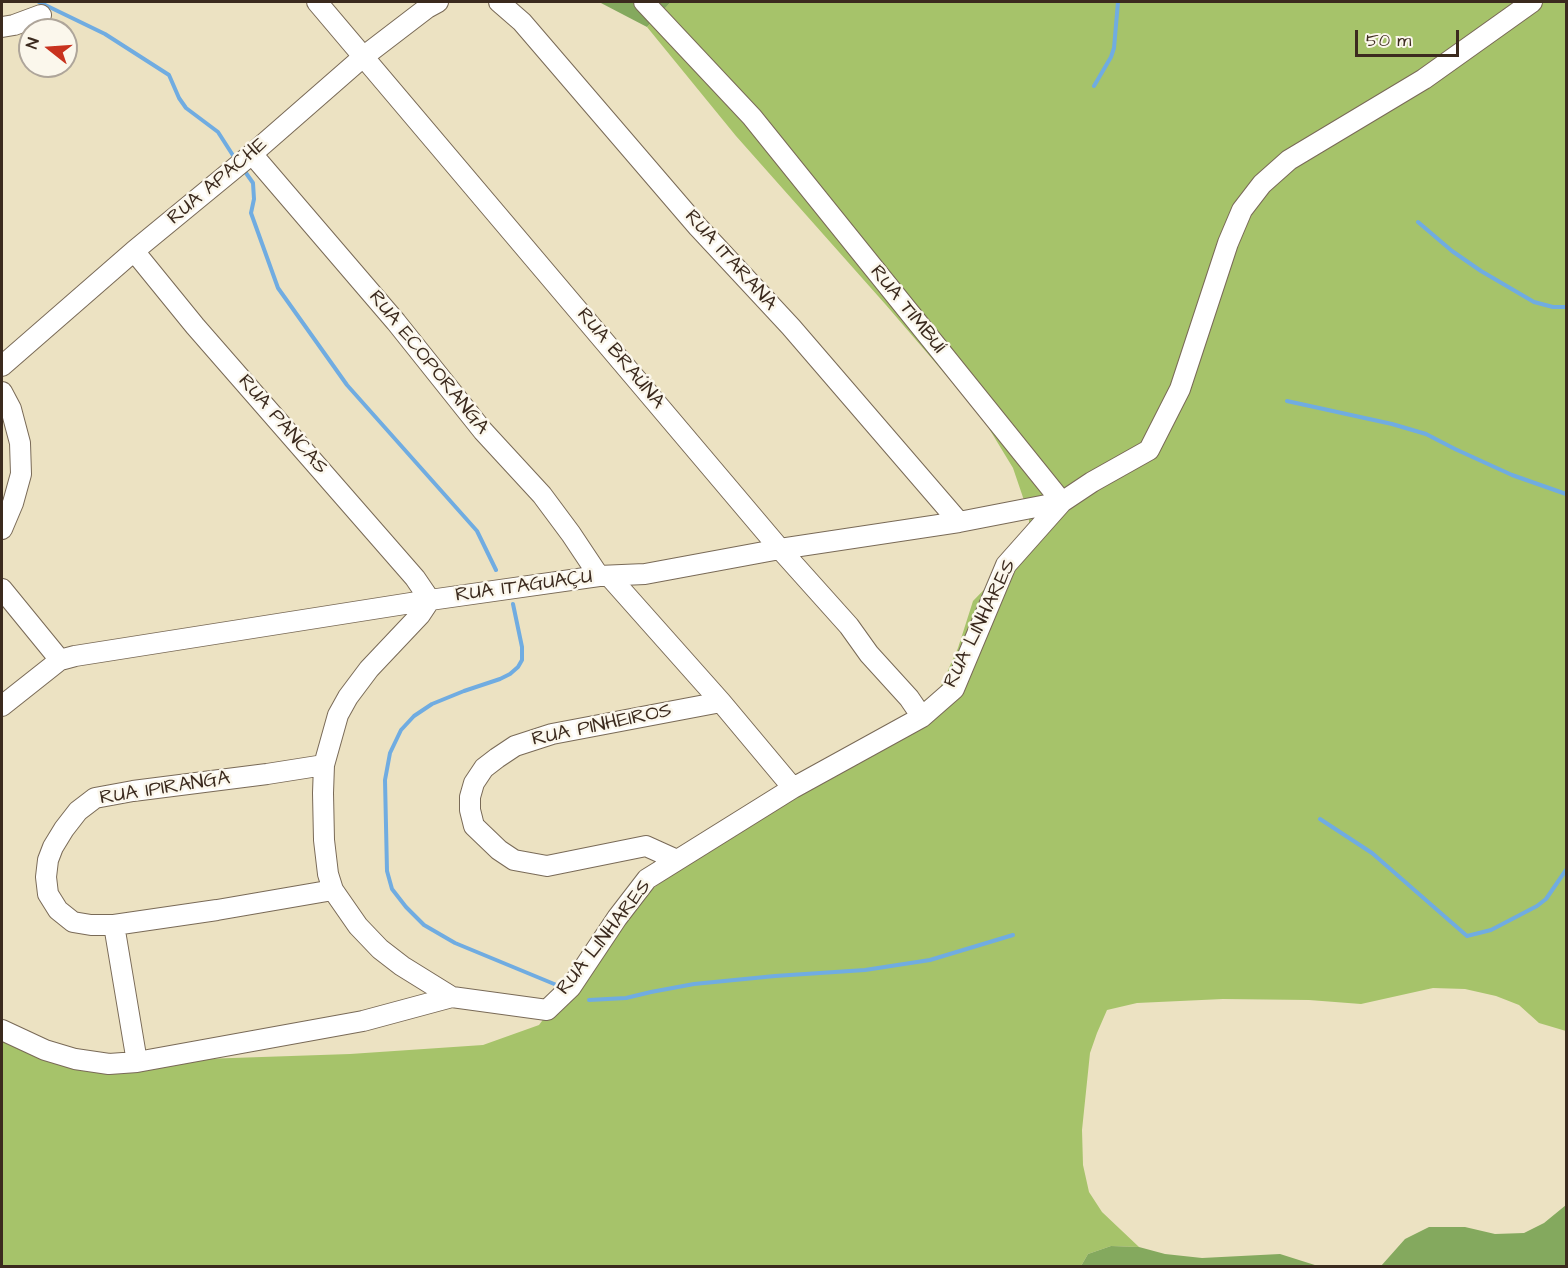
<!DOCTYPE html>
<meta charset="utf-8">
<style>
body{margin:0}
#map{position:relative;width:1568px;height:1268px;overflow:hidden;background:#ece2c2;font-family:"Architects Daughter",sans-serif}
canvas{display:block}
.frame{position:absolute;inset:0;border:3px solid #3b2a1e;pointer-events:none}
.north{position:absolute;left:18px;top:18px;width:60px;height:60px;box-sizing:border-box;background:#fbf7ec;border:2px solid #aea59a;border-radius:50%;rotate:287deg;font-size:16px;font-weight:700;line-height:24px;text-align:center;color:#3b2a1e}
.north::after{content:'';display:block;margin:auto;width:21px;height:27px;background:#c8321e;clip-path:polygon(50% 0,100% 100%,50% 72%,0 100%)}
.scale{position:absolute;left:1355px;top:30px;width:104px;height:27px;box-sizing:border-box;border:3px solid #3b2a1e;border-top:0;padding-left:8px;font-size:18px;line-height:21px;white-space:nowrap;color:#3b2a1e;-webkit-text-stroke:4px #fbf7ec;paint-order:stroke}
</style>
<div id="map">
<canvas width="1568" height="1268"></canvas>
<div class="frame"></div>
<div class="north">N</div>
<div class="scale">50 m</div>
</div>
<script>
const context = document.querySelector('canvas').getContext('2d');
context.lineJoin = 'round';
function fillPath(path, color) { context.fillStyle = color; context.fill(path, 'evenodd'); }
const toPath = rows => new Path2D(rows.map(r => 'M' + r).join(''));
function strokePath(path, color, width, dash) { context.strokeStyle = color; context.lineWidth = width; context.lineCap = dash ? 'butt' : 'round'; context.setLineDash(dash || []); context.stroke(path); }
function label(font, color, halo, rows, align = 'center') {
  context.font = font + ' "Architects Daughter",sans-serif'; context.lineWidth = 5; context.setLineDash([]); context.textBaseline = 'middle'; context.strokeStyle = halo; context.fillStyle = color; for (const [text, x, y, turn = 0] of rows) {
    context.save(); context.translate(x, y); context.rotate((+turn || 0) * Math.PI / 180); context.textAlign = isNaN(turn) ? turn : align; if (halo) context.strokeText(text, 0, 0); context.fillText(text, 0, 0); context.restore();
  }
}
fillPath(toPath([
 [671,2,1566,2,1566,1031,1539,1023,1519,1005,1496,996,1465,989,1433,988,1361,1004,1309,1000,1223,999,1137,1003,1107,1010,1097,1033,1090,1053,1082,1130,1083,1165,1089,1192,1102,1212,1139,1247,1111,1246,1088,1254,1081,1266,2,1266,2,1038,49,1059,130,1073,203,1059,350,1054,483,1045,539,1025,569,985,608,920,651,890,753,812,868,741,939,690,958,648,973,601,1009,564,1029,537,1029,515,1013,468,982,417,886,305,736,136,647,27]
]), '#a6c36a');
fillPath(toPath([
 [599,2,671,2,647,27],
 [1566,1205,1566,1266,1381,1266,1405,1239,1429,1227,1465,1227,1495,1234,1524,1233,1544,1223],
 [1111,1246,1139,1247,1165,1254,1202,1258,1280,1254,1318,1266,1081,1266,1088,1254]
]), '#84a95e');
strokePath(toPath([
 [39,2,105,34,169,75,179,98,186,108,218,132,234,157],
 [1094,86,1111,57,1114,48,1118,2],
 [246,173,253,183,254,199,251,213,278,288,347,385,477,531,496,570],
 [1418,222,1452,251,1481,271,1534,302,1553,307,1566,307],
 [1287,401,1392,424,1426,434,1455,449,1512,475,1566,494],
 [513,604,522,647,522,660,518,667,510,674,500,679,464,691,432,704,414,716,401,730,390,753,385,780,387,871,392,889,406,907,424,925,455,943,559,986],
 [1320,819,1372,853,1467,936,1491,930,1537,906,1546,899,1566,870],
 [589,1000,626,998,651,992,694,984,775,976,865,970,930,960,1013,935]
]), '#70ace1', 4);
const minor = toPath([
 [317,2,780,549,849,626,869,654,909,698,922,717],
 [499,2,522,22,698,227,791,327,959,522],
 [644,2,752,117,1062,502],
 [2,27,14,25,41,15],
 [252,154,396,322,483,431,542,495,571,534,599,576],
 [134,251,195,326,415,578,430,600],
 [2,366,134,251,252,154,363,57,427,8,438,2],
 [2,392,11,409,20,443,21,474,13,503,2,529],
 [609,576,721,702,793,788],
 [2,589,60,660],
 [430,600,420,615,369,669,348,697,338,715,324,765,323,793,324,840,328,874,333,890,358,926,380,949,402,966,452,997],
 [2,706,60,660,75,656,430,600,599,576,645,574,780,549,959,522,1062,502],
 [324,765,267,774,133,791,95,798,78,811,64,829,53,847,48,860,46,877,48,894,58,910,73,922,91,925,114,925,217,910,333,890],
 [677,860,646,846,547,866,514,860,499,850,474,826,470,810,470,797,474,783,484,768,497,758,515,746,552,734,721,702],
 [114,925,137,1062],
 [2,1030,45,1050,75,1059,109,1064,137,1062,363,1021,452,997,547,1010,571,987,617,918,647,879,793,788,922,717,954,689,1006,565,1062,502,1092,482,1149,450,1180,389,1228,243,1242,210,1262,184,1289,160,1424,79,1532,2]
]);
strokePath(minor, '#796a57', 22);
strokePath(minor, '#fff', 20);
label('20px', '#3b2a1e', '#fbf7ec', [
 ["RUA APACHE",218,182,-40],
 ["RUA ITARANA",730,261,48],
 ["RUA TIMBUÍ",907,310,51],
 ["RUA BRAÚNA",620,359,50],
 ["RUA ECOPORANGA",428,363,51],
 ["RUA PANCAS",282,425,49],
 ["RUA ITAGUAÇU",524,587,-8],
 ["RUA LINHARES",981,624,-64],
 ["RUA PINHEIROS",602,726,-12],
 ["RUA IPIRANGA",165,789,-9],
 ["RUA LINHARES",605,938,-52]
]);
</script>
